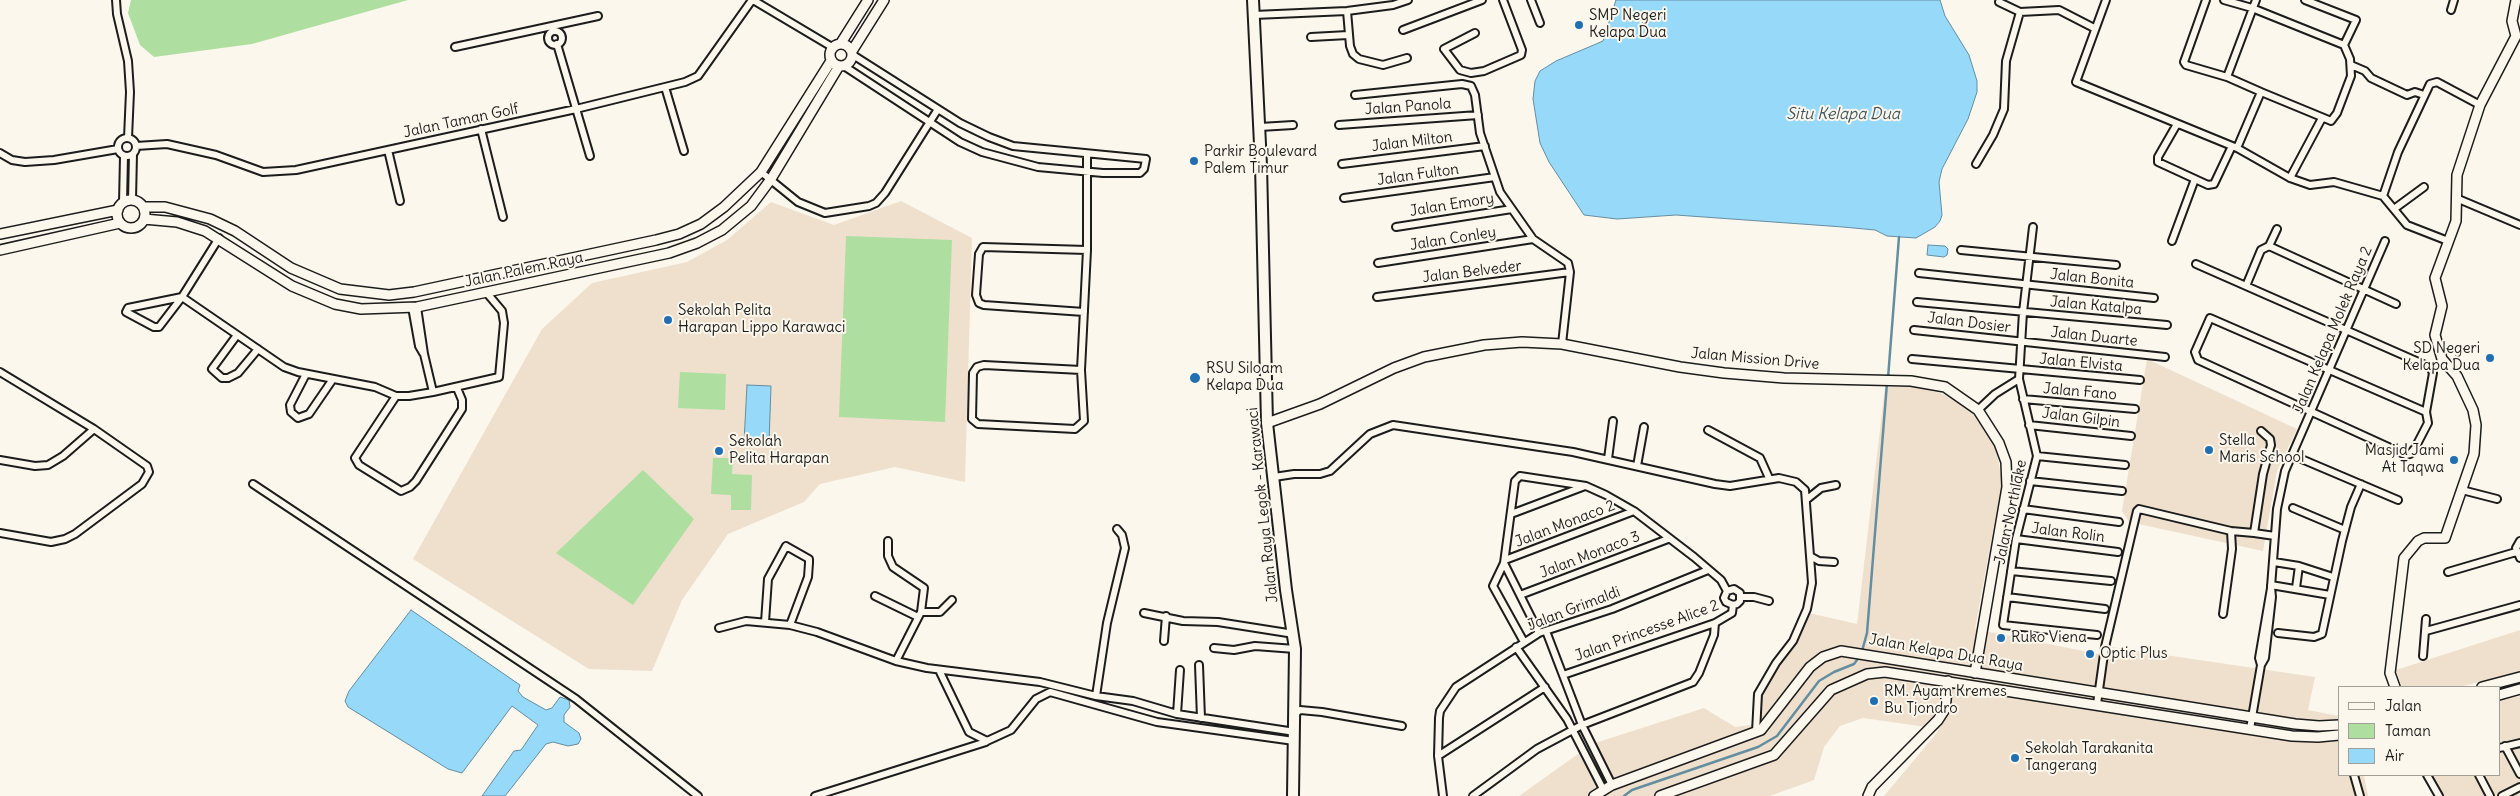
<!DOCTYPE html>
<style>
body{margin:0}
#map{position:relative;width:2520px;height:796px;overflow:hidden;background:#fbf7ec;font-family:Delius,sans-serif}
canvas{display:block}
.legend{position:absolute;left:2338px;top:686px;width:162px;height:90px;box-sizing:border-box;background:#fbf7ec;border:1px solid #a29f99;margin:0;padding:6px 9px;list-style:none;font-size:15px;color:#1c1c1c}
.legend li{display:flex;align-items:center;gap:10px;height:25px}
.legend b{width:25px;border:1px solid #a29f99}
</style>
<div id="map">
<canvas width="2520" height="796"></canvas>
<ul class="legend">
<li><b style="height:6px;background:#fbf7ec"></b>Jalan</li>
<li><b style="height:14px;background:#aedfa0"></b>Taman</li>
<li><b style="height:14px;background:#96d9f8"></b>Air</li>
</ul>
</div>
<script>
const context = document.querySelector('canvas').getContext('2d');
context.lineJoin = 'round';
function fillPath(path, color) { context.fillStyle = color; context.fill(path, 'evenodd'); }
const toPath = rows => new Path2D(rows.map(r => 'M' + r).join(''));
function strokePath(path, color, width, dash) { context.strokeStyle = color; context.lineWidth = width; context.lineCap = dash ? 'butt' : 'round'; context.setLineDash(dash || []); context.stroke(path); }
function label(font, color, halo, rows, align = 'center') {
  context.font = font + ' Delius,sans-serif'; context.lineWidth = 4; context.setLineDash([]); context.textBaseline = 'middle'; context.strokeStyle = halo; context.fillStyle = color; for (const [text, x, y, turn = 0] of rows) {
    context.save(); context.translate(x, y); context.rotate((+turn || 0) * Math.PI / 180); context.textAlign = isNaN(turn) ? turn : align; if (halo) context.strokeText(text, 0, 0); context.fillText(text, 0, 0); context.restore();
  }
}
fillPath(toPath([
 [901,201,972,238,965,482,895,467,820,484,804,502,728,534,682,600,652,671,589,669,413,559,542,329,592,283,687,262,727,240,771,202,834,225],
 [2147,359,2297,429,2277,471,2263,551,2129,522,2122,511],
 [1885,387,1916,387,1940,393,1961,403,1980,421,1992,441,1998,459,2002,482,1975,629,2108,656,2111,647,2315,677,2308,710,2339,716,2339,775,2364,775,2368,796,1884,796,1940,729,1863,718,1840,726,1824,747,1814,780,1770,796,1519,796,1592,744,1704,708,1735,727,1758,724,1763,692,1769,678,1793,645,1809,613,1857,624],
 [2520,630,2520,671,2460,687,2402,687,2396,670],
 [2520,696,2520,796,2444,796,2433,775,2499,775,2499,701]
]), '#efe0cd');
fillPath(toPath([
 [131,0,408,0,252,44,154,57,140,45,128,13],
 [846,236,952,240,945,422,839,417],
 [680,372,726,374,725,410,678,408],
 [713,458,733,458,732,474,752,475,751,510,731,510,731,495,711,494],
 [643,470,694,519,633,605,556,553]
]), '#aedfa0');
const water = toPath([
 [1616,0,1940,0,1945,16,1969,55,1977,81,1977,92,1968,119,1942,169,1939,182,1942,215,1940,221,1935,227,1916,238,1887,236,1875,230,1843,227,1676,215,1617,219,1584,215,1549,162,1540,143,1533,99,1535,81,1540,71,1556,61,1603,41,1616,0],
 [1928,245,1945,246,1948,249,1947,255,1944,257,1927,255,1928,245],
 [747,385,771,386,769,443,744,442,747,385],
 [411,610,520,685,518,691,523,697,546,710,552,708,560,697,569,700,570,707,564,715,564,722,579,733,581,739,578,744,568,746,553,742,546,744,505,796,482,796,514,751,521,750,538,725,512,706,462,773,448,769,348,707,345,701,349,691,411,610]
]);
fillPath(water, '#96d9f8');
strokePath(water, '#658da0', 1);
strokePath(toPath([
 [1888,378,1899,237],
 [1862,651,1867,633,1887,383],
 [1624,796,1632,790,1758,747,1777,736,1819,681,1834,672,1854,664,1860,656]
]), '#658da0', 2.5);
const minor = toPath([
 [116,0,117,14,128,61,130,92,128,138],
 [753,0,832,47],
 [1531,0,1540,23],
 [2106,0,2076,82,2237,148],
 [2206,0,2184,62,2186,65,2227,77,2256,0],
 [2224,0,2252,8,2344,45,2350,59,2351,76,2337,113,2331,121,2324,118,2321,120,2290,178],
 [2305,0,2356,20,2344,45],
 [1999,2,2020,12,2059,10,2094,28],
 [2451,10,2454,0],
 [1347,11,1350,46,1353,54,1359,59,1383,65,1407,58],
 [1254,15,1347,11,1393,5,1408,0],
 [1403,30,1482,0],
 '548 38a7 7 0 1 1 14 0a7 7 0 1 1-14 0Z',
 [1475,33,1444,49,1460,70,1471,73,1484,71,1521,55,1522,50,1503,0],
 [1311,37,1348,35],
 [557,44,590,156],
 [455,47,598,16],
 [2351,65,2365,71,2371,78,2407,95,2415,92,2424,95],
 [844,66,960,142,982,152,1038,167,1103,173,1140,173,1144,169,1146,159,1013,146,989,137,960,123,853,55],
 [2227,77,2261,92,2237,148,2290,178,2310,185,2334,182,2383,196,2407,225,2448,241],
 [665,87,684,151],
 [2261,92,2324,118],
 [1355,95,1462,84,1471,86,1475,95,1480,133,1500,192,1533,239,1568,263,1570,272,1562,344],
 [2177,124,2158,157,2158,162,2208,185,2214,184,2232,146],
 [1339,125,1478,115],
 [1260,127,1293,125],
 [481,129,503,217],
 '118 147a9 9 0 1 1 18 0a9 9 0 1 1-18 0Z',
 [136,146,167,144,216,155,263,172,296,170,576,109,685,82,698,76,752,0],
 [388,150,400,201],
 [0,153,12,160,25,162,54,160,118,149],
 [1342,164,1485,146],
 [1976,164,1993,135,2004,109,2006,61,2020,12],
 [761,172,798,202,825,213,869,206,876,203,885,193,938,109],
 [2383,196,2398,152,2430,84,2437,82,2480,105],
 [1344,198,1495,177],
 [2456,198,2520,225],
 [132,200,133,154],
 [123,203,124,156],
 [2394,209,2424,187],
 [1396,227,1512,209],
 [2033,227,2023,312,2019,379,2037,456,2016,539,2003,625,2097,635],
 [219,238,182,297,159,327,154,327,126,312,128,308,182,297,284,367,298,372,375,387,396,396,409,396,433,392,499,377,504,323,502,311,486,292],
 [2172,241,2195,179],
 [2269,246,2277,229],
 [1961,250,2116,265],
 [1378,263,1533,239],
 [2196,264,2430,367,2433,373,2426,412,2428,423,2415,448,2410,454,2406,455,2198,360,2195,352,2210,318,2426,412],
 [1919,273,2154,298],
 [2246,286,2261,250,2269,246,2396,304],
 [1377,297,1570,272],
 [1917,302,2167,325],
 [412,307,419,346,423,353],
 [417,307,424,354,433,392],
 [1084,312,984,305,979,303,976,295,979,254,983,247,1087,250],
 [1914,330,2165,357],
 [237,335,212,369,222,378,228,378,238,373,258,349],
 [1912,359,2140,380],
 [1081,370,984,365,977,367,973,373,972,419,978,424,1075,429,1084,421,1081,370,1087,250,1087,155],
 [0,372,94,429,147,466,149,472,142,484,75,534,65,539,51,542,0,533],
 [306,374,290,405,291,412,298,418,309,414,333,379],
 [396,396,355,458,359,465,401,491,410,487,416,481,462,409,462,400,457,388],
 [2023,399,2135,409],
 [1978,410,1995,394,2019,379],
 [2029,425,2131,436],
 [1708,430,1760,458,1769,478],
 [2292,455,2398,500],
 [2037,456,2125,465],
 [1608,459,1613,421],
 [0,460,35,466,48,465,63,456,94,429],
 [1637,466,1644,427],
 [1274,477,1294,474,1320,474,1330,471,1370,434,1393,425,1573,452,1715,484,1730,486,1779,478,1796,482,1805,490,1810,556,1819,561,1834,562],
 [2030,481,2122,491],
 [253,484,576,699,698,796],
 [2462,490,2497,499],
 [1806,500,1821,488,1836,485],
 [2293,508,2345,530],
 [2023,509,2119,522],
 [1511,514,1585,486],
 [2254,533,2275,536],
 [2016,539,2118,552],
 [888,541,888,556,893,567,924,588,921,612],
 [2520,541,2516,548,2520,558],
 [1505,560,1634,511],
 [2274,562,2299,566,2333,577],
 [1504,563,1539,633],
 [2011,571,2111,581],
 [2448,572,2516,552],
 [2271,585,2330,595],
 [2296,588,2299,566],
 [1520,595,1668,539],
 [875,596,918,617],
 [1741,597,1754,597,1769,601],
 [2007,597,2105,609],
 [1144,613,1183,621,1218,622,1294,634],
 [2223,614,2232,549,2231,531],
 [765,622,768,579,786,546,809,559,809,563,808,577,790,625],
 [719,628,746,621,790,625,817,632,896,661,927,668,1040,682,1096,696,1133,701,1177,714,1295,732],
 [1546,631,1582,725,1612,785],
 [2426,631,2520,605],
 [2278,633,2314,637,2322,634,2342,541,2351,507,2361,484],
 [1164,641,1166,616],
 [1524,642,1493,586,1504,563,1515,481,1520,476,1586,486,1606,495,1634,511,1694,557,1721,580,1727,591,1724,598,1726,602,1733,605,1737,604,1740,601,1740,593,1734,589,1727,591],
 [1516,647,1567,719,1603,789],
 [1214,648,1234,650,1255,646,1295,649],
 [2423,656,2426,619],
 [896,661,921,612,940,612,952,600],
 [1199,665,1201,718],
 [2261,665,2259,658,2271,588],
 [939,670,969,732,987,741,1011,730,1036,699,1050,692,1157,722,1294,741],
 [1563,675,1715,623,1732,613,1733,605],
 [1096,696,1107,623,1125,548,1122,535,1117,529],
 [2097,704,2105,647,2137,511,2139,509,2231,531,2254,533,2263,474,2271,445,2270,439,2261,431],
 [1177,714,1180,670],
 [1295,714,1300,710,1322,712,1402,726],
 [2250,729,2261,665,2265,658,2272,597,2271,587,2277,509,2285,471,2385,241],
 [1756,732,1758,694,1776,663,1793,641,1807,609,1812,583,1810,556],
 [2505,746,2520,774],
 [2499,748,2520,743],
 [1438,756,1545,687],
 [2354,775,2360,796],
 [2427,775,2439,796],
 [2479,775,2490,796],
 [815,796,986,742],
 [1443,796,1438,756,1439,718,1440,711,1456,687,1539,633,1612,609,1708,570],
 [1473,796,1537,749,1582,725,1693,682,1699,673,1714,635,1715,623],
 [2502,796,2520,787]
]);
const tertiary = toPath([
 [841,43,868,0],
 '830 55a11 11 0 1 1 22 0a11 11 0 1 1-22 0Z',
 [852,51,884,0],
 '117 214a14 14 0 1 1 28 0a14 14 0 1 1-28 0Z',
 [143,207,165,207,210,219,235,231,291,268,340,289,389,295,414,292,656,240,679,234,701,224,724,207,761,172,831,61],
 [144,219,177,222,205,231,292,286,335,304,361,309,417,307,669,253,697,243,722,230,751,206,771,179,839,66],
 [0,234,118,210],
 [0,250,120,223],
 [1267,423,1320,404,1394,368,1424,357,1484,345,1522,342,1562,344,1680,367,1724,373,1784,378,1911,381,1945,387,1978,410,1999,443,2006,462,2007,487,1975,673],
 [2395,687,2390,673,2404,558,2418,541,2424,538,2445,538,2474,454,2476,425,2473,410,2457,376,2442,359,2435,335,2442,306,2435,278,2456,221,2457,175,2480,105,2516,36,2512,21,2516,0],
 [1868,796,1872,787,1938,720,1945,709,1948,681]
]);
const secondary = toPath([
 [2482,687,2520,677],
 [2499,695,2520,689],
 [1594,796,1612,785,1761,730,1810,667,1823,657,1841,651,2295,724,2319,726,2339,725],
 [1660,796,1774,755,1831,690,1867,674,1885,672,2292,736,2318,737,2339,735]
]);
const primary = toPath([
 [1253,0,1261,165,1267,423,1286,590,1295,649,1293,796]
]);
strokePath(minor, '#1c1c1c', 10);
strokePath(tertiary, '#1c1c1c', 12);
strokePath(secondary, '#1c1c1c', 12);
strokePath(primary, '#1c1c1c', 14);
strokePath(minor, '#fbf7ec', 6);
strokePath(tertiary, '#fbf7ec', 9);
strokePath(secondary, '#fbf7ec', 9);
strokePath(primary, '#fbf7ec', 10);
for (const [x, y, r, color] of [
 [1579,25,5,"#1f6fb2"],
 [1194,161,5,"#1f6fb2"],
 [668,320,5,"#1f6fb2"],
 [2490,358,5,"#1f6fb2"],
 [1195,378,6,"#1f6fb2"],
 [2209,450,5,"#1f6fb2"],
 [719,451,5,"#1f6fb2"],
 [2454,460,5,"#1f6fb2"],
 [2001,638,5,"#1f6fb2"],
 [2090,654,5,"#1f6fb2"],
 [1874,701,5,"#1f6fb2"],
 [2015,758,5,"#1f6fb2"]
]) { const dot = new Path2D(); dot.arc(x, y, r, 0, 2 * Math.PI); context.fillStyle = color; context.fill(dot); strokePath(dot, '#fbf7ec', 2); }
label('15px', '#1c1c1c', '#fbf7ec', [
 ["SMP Negeri",1589,16],
 ["Kelapa Dua",1589,33],
 ["Parkir Boulevard",1204,152],
 ["Palem Timur",1204,169],
 ["Sekolah Pelita",678,311],
 ["Harapan Lippo Karawaci",678,328],
 ["SD Negeri",2480,349,"right"],
 ["Kelapa Dua",2480,366,"right"],
 ["RSU Siloam",1206,369],
 ["Kelapa Dua",1206,386],
 ["Stella",2219,441],
 ["Maris School",2219,458],
 ["Sekolah",729,442],
 ["Pelita Harapan",729,459],
 ["Masjid Jami",2444,451,"right"],
 ["At Taqwa",2444,468,"right"],
 ["Ruko Viena",2011,638],
 ["Optic Plus",2100,654],
 ["RM. Ayam Kremes",1884,692],
 ["Bu Tjondro",1884,709],
 ["Sekolah Tarakanita",2025,749],
 ["Tangerang",2025,766]
], 'left');
label('15px', '#1c1c1c', '#fbf7ec', [
 ["Jalan Panola",1408,107,-4],
 ["Jalan Taman Golf",461,121,-12],
 ["Jalan Milton",1412,142,-7],
 ["Jalan Fulton",1418,175,-8],
 ["Jalan Emory",1452,205,-9],
 ["Jalan Conley",1453,239,-9],
 ["Jalan Palem Raya",524,270,-12],
 ["Jalan Belveder",1472,272,-7],
 ["Jalan Bonita",2092,279,6],
 ["Jalan Katalpa",2096,306,5],
 ["Jalan Dosier",1969,323,7],
 ["Jalan Kelapa Molek Raya 2",2333,330,-67],
 ["Jalan Duarte",2094,337,6],
 ["Jalan Mission Drive",1755,359,5],
 ["Jalan Elvista",2081,363,5],
 ["Jalan Fano",2080,392,5],
 ["Jalan Gilpin",2081,418,7],
 ["Jalan Raya Legok - Karawaci",1263,505,-96],
 ["Jalan Northlake",2011,512,-78],
 ["Jalan Monaco 2",1565,524,-21],
 ["Jalan Rolin",2068,533,7],
 ["Jalan Monaco 3",1590,555,-21],
 ["Jalan Grimaldi",1574,609,-21],
 ["Jalan Princesse Alice 2",1647,631,-20],
 ["Jalan Kelapa Dua Raya",1946,653,10]
]);
label('italic 16px', '#41555e', '#fbf7ec', [
 ["Situ Kelapa Dua",1843,114]
]);
</script>
